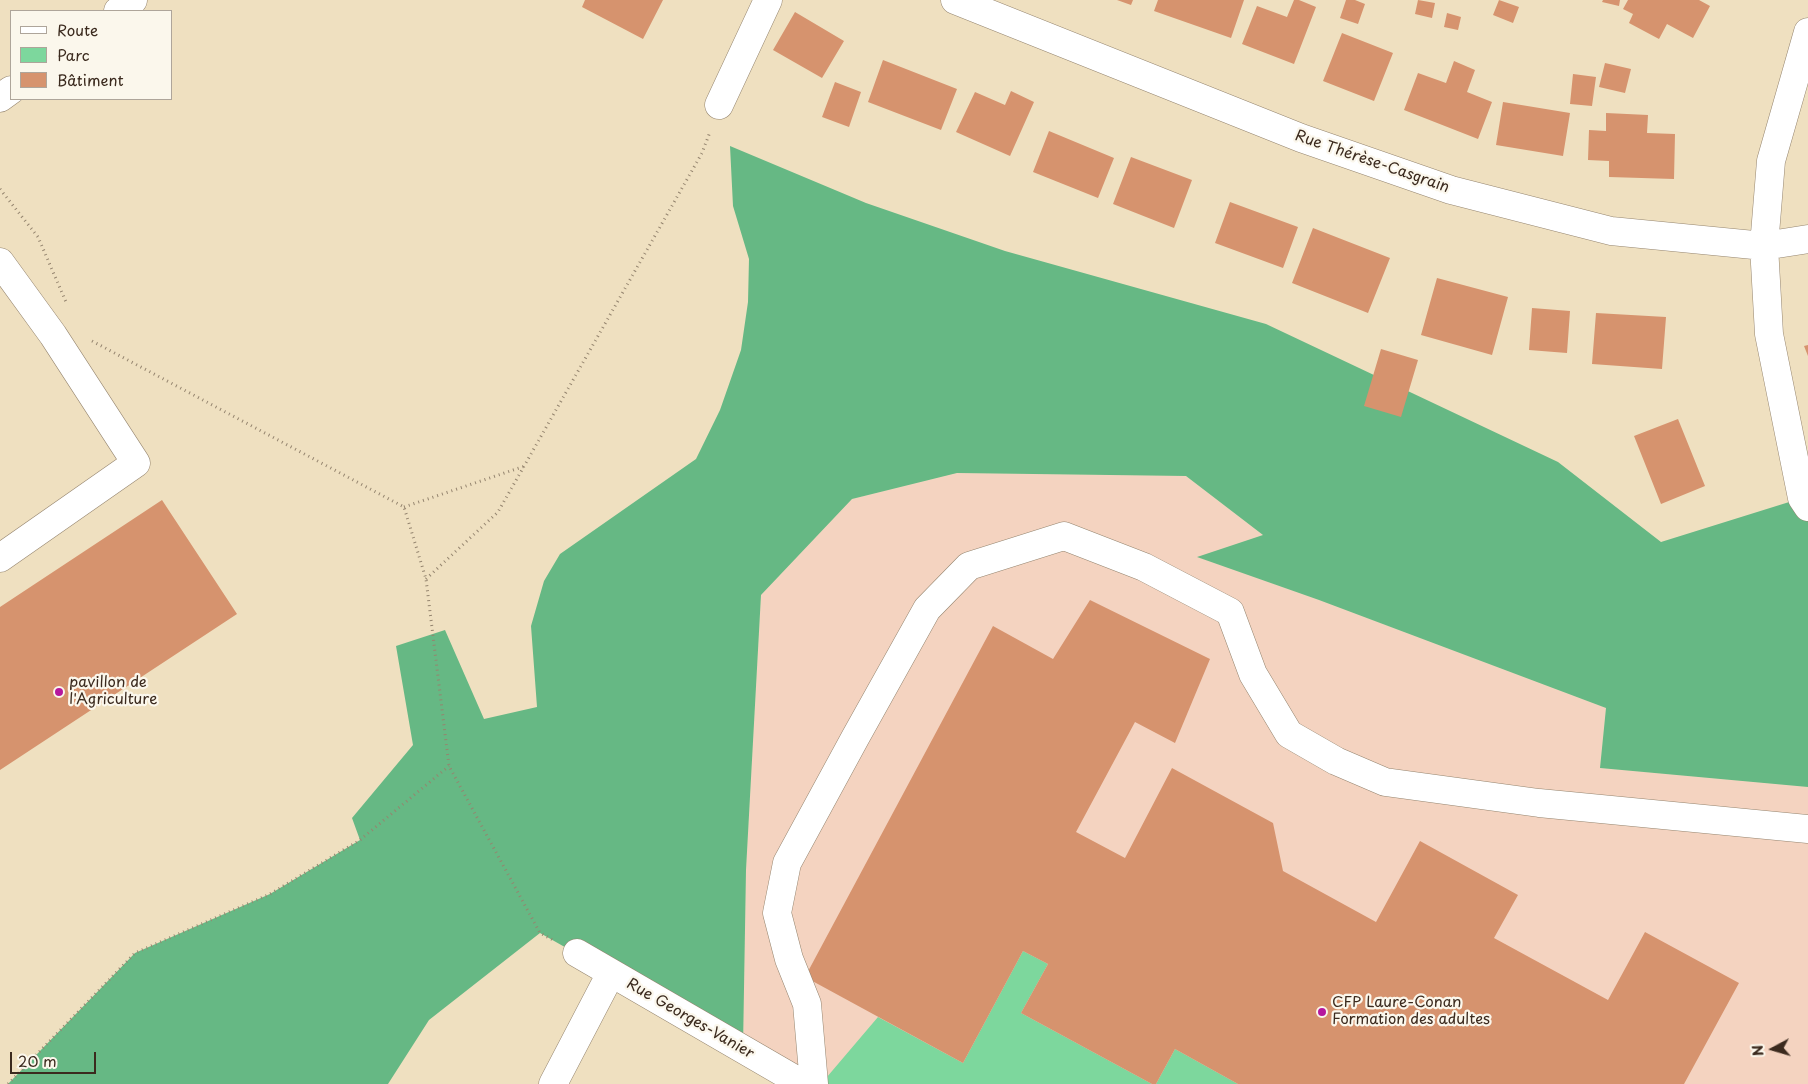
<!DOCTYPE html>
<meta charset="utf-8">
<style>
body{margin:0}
#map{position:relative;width:1808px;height:1084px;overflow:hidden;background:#efe0c0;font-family:"Playpen Sans",sans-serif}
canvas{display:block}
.legend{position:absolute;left:10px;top:10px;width:162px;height:90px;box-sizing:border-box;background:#fbf7ec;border:1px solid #aea59a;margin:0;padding:6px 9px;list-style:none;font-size:15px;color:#3b2a1e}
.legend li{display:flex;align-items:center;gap:10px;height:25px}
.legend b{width:25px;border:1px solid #aea59a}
.north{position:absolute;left:1748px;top:1024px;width:50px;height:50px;-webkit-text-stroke:4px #fbf7ec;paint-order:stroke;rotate:264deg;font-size:14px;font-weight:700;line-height:20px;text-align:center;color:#3b2a1e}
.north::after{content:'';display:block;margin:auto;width:18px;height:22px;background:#3b2a1e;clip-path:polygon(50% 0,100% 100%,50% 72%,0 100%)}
.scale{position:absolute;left:10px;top:1052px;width:86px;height:22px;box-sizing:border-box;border:2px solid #3b2a1e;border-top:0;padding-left:6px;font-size:15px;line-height:18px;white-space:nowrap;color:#3b2a1e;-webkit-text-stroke:4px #fbf7ec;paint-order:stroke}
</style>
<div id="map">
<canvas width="1808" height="1084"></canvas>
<ul class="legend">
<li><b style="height:6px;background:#fff"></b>Route</li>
<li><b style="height:14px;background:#7dd79d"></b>Parc</li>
<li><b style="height:14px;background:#d6936e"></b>Bâtiment</li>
</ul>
<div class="north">N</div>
<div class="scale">20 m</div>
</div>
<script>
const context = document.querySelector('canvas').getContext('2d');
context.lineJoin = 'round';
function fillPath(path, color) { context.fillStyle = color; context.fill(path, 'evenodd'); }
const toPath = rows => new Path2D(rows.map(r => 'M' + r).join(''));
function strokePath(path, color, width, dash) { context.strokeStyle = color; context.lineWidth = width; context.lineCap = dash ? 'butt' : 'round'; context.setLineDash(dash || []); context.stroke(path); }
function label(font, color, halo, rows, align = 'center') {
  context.font = font + ' "Playpen Sans",sans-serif'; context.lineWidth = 4.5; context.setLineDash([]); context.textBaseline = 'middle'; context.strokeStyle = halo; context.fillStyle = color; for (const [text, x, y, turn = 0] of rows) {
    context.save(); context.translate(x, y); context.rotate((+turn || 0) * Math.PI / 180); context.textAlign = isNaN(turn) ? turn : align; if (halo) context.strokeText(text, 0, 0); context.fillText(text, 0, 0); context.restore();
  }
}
fillPath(toPath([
 [957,473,1186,476,1263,535,1198,557,1319,600,1606,708,1600,768,1808,787,1808,1084,805,1084,743,1048,746,870,761,595,852,499]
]), '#f4d3c0');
fillPath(toPath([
 [1023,951,1048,964,1021,1013,1152,1084,821,1084,878,1017,963,1063],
 [1175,1049,1238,1084,1156,1084]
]), '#7dd79d');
fillPath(toPath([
 [730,146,866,203,1005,251,1266,324,1558,462,1661,542,1802,498,1808,507,1808,787,1600,768,1606,708,1319,600,1197,557,1263,535,1186,476,957,473,852,499,761,595,746,870,743,1048,540,933,429,1020,388,1084,8,1084,135,953,270,894,360,840,352,818,413,745,396,646,445,630,484,719,537,707,531,626,544,581,560,554,696,459,720,410,741,350,748,302,749,259,733,206]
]), '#66b884');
fillPath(toPath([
 [585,0,663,0,643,39,582,7],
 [1117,0,1133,0,1131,5],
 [1158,0,1244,0,1231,38,1154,11],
 [1294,0,1299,0,1316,7,1294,64,1242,44,1257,6,1287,17],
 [1346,0,1355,0,1365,4,1358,24,1340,18],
 [1418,0,1435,3,1432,18,1415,14],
 [1499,0,1519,7,1513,23,1493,15],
 [1603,0,1620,0,1619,6,1602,2],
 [1628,0,1699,0,1710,6,1693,38,1667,24,1659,39,1629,23,1633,14,1623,9],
 [795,12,844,41,822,78,773,50],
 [1447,13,1461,17,1458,30,1444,27],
 [1342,33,1393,53,1374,101,1323,81],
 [883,60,957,89,941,130,868,102],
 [1454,61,1475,70,1467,92,1492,102,1478,139,1404,110,1418,73,1446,83],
 [1605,63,1631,69,1625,93,1599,87],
 [1573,74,1596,77,1592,106,1570,104],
 [835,82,861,92,849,127,822,117],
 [1011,91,1034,102,1010,156,956,132,975,92,1005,105],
 [1503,102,1570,113,1563,156,1496,145],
 [1606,113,1648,115,1647,133,1675,134,1674,179,1609,177,1609,161,1588,160,1589,130,1606,131],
 [1049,131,1114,158,1098,198,1033,172],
 [1131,157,1192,180,1174,228,1113,204],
 [1230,202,1298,227,1283,268,1215,243],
 [1313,228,1390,258,1368,313,1292,283],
 [1437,278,1508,297,1492,355,1421,335],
 [1532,308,1570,311,1567,353,1529,350],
 [1596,313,1666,317,1662,369,1592,364],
 [1808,345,1808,356,1804,346],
 [1381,349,1418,360,1401,417,1364,406],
 [1678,419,1705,486,1661,504,1634,436],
 [162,500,237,614,0,770,0,607],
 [1090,600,1210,659,1175,743,1135,722,1076,832,1125,858,1172,768,1273,823,1283,871,1376,922,1420,841,1518,895,1494,938,1608,1000,1645,932,1739,983,1684,1084,1238,1084,1175,1049,1156,1084,1152,1084,1021,1013,1048,964,1023,951,963,1063,805,977,993,626,1053,659]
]), '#d6936e');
const minor = toPath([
 [955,0,1301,138,1451,190,1611,231,1764,246,1808,239],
 [118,11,133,0],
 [1808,32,1771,161,1764,246,1769,334,1802,498,1808,507],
 [0,98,11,90],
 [719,105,768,0],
 [0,262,53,335,136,463,0,558],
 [577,953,803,1084],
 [553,1084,611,973],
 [814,1084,807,1004,789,959,777,913,787,863,855,738,927,609,969,566,1064,536,1144,567,1230,612,1253,674,1289,734,1336,761,1385,782,1539,803,1808,829]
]);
strokePath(minor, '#95856f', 29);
strokePath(toPath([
 [0,189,38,237,66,302],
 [92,341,404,507,426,579,449,766,540,933,553,940],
 [404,507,525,466],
 [426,579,498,512,702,153,710,132],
 [8,1084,135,953,270,894,360,840,449,766]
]), '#95856f', 3, [1, 4]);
strokePath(minor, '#fff', 28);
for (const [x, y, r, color] of [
 [59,692,5,"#b5179e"],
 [1322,1012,5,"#b5179e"]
]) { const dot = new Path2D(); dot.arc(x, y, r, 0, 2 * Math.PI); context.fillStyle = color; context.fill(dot); strokePath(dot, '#fbf7ec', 2); }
label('15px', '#3b2a1e', '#fbf7ec', [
 ["Rue Thérèse-Casgrain",1372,162,19],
 ["Rue Georges-Vanier",690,1019,30]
]);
label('15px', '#3b2a1e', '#fbf7ec', [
 ["pavillon de",69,683],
 ["l'Agriculture",69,700],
 ["CFP Laure-Conan",1332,1003],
 ["Formation des adultes",1332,1020]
], 'left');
</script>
